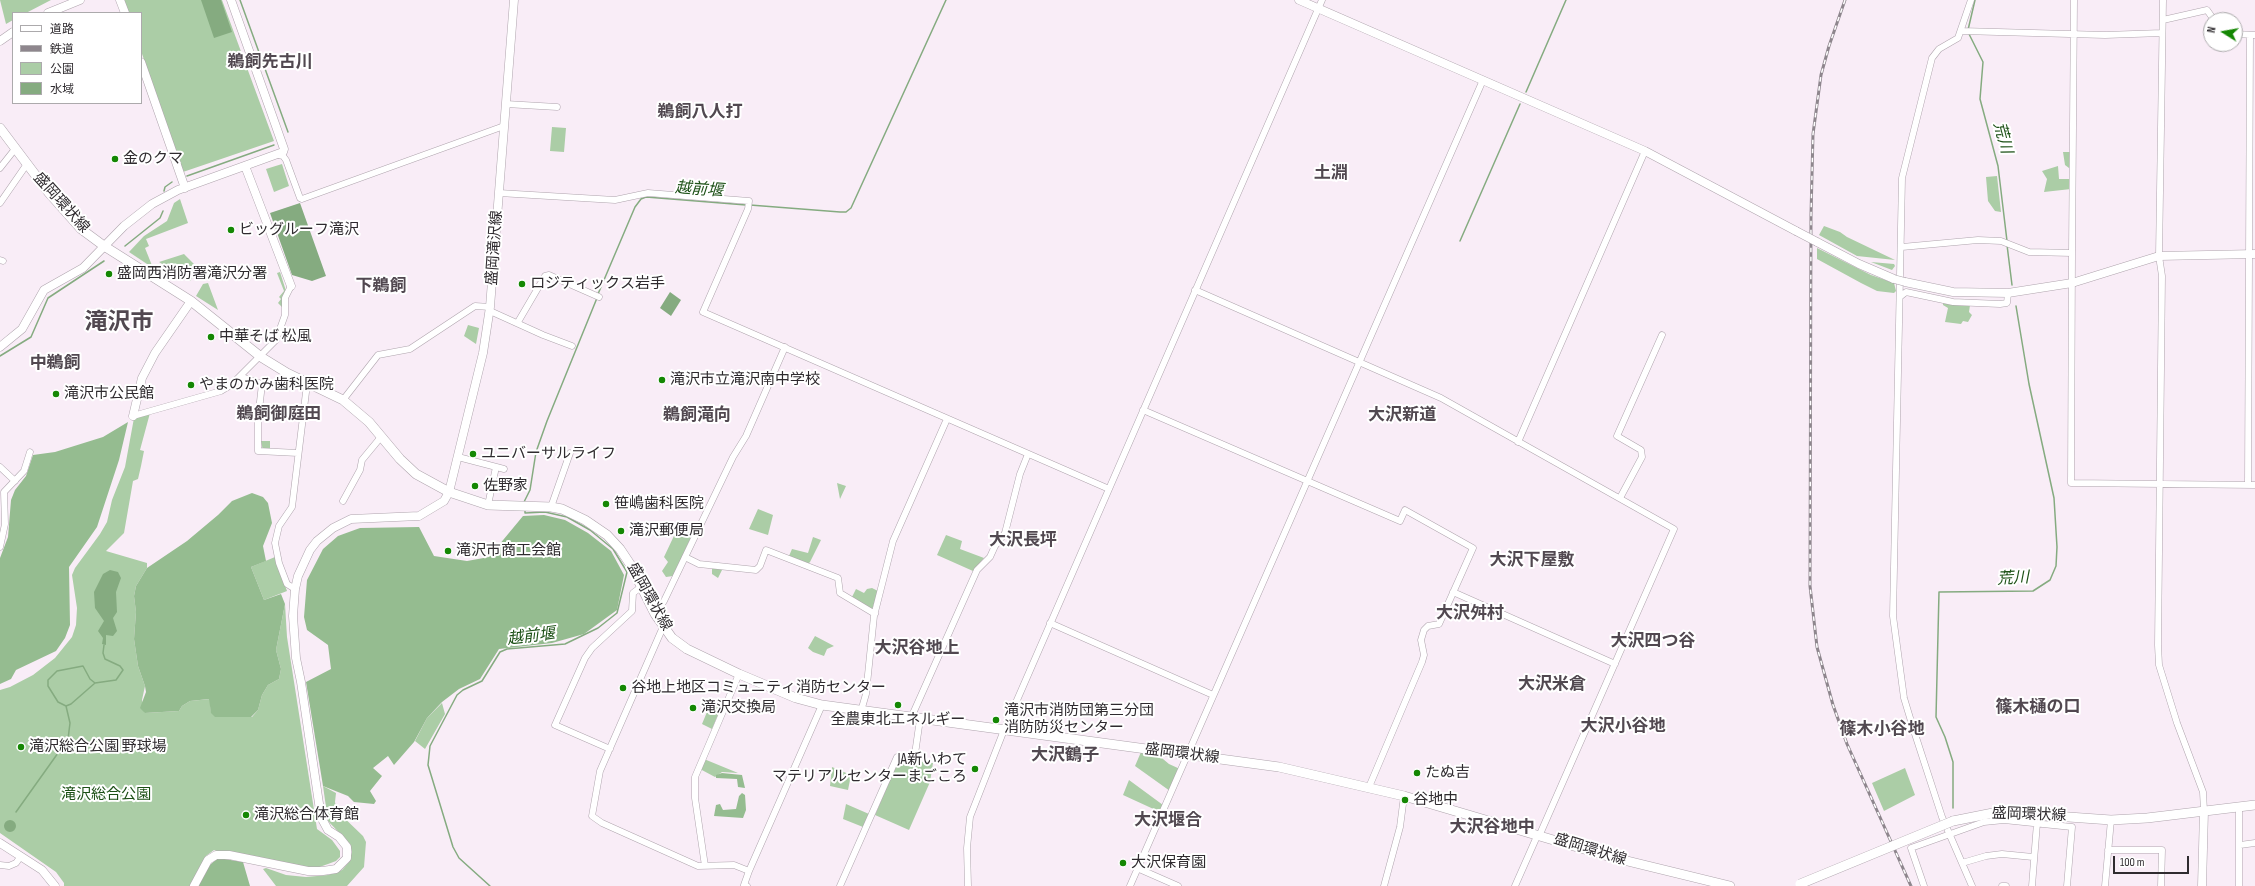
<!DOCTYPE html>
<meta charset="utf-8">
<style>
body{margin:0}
#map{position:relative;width:2255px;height:886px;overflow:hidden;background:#f9edf7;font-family:"Sofia Sans Condensed","Noto Sans JP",sans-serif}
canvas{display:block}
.legend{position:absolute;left:12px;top:12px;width:130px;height:92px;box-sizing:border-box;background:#fff;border:1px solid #acaaac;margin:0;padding:5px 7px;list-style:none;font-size:12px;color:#2f2b2f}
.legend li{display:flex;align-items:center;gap:8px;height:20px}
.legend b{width:20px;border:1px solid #acaaac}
.north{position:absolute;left:2203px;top:12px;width:40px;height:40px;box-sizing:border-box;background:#fff;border:1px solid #acaaac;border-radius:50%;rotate:281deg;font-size:11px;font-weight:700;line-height:16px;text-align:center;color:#2f2b2f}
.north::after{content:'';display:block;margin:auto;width:14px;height:18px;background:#148703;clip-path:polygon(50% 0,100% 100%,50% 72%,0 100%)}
.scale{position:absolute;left:2113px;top:856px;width:76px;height:18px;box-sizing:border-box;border:2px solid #2f2b2f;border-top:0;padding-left:5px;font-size:12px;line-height:14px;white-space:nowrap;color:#2f2b2f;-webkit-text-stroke:3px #fff;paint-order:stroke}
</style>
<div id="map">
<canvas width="2255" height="886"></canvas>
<ul class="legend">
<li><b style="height:5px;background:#fff"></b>道路</li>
<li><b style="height:5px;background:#8e868d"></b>鉄道</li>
<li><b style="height:11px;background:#abcda6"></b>公園</li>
<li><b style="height:11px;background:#85ab80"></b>水域</li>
</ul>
<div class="north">N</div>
<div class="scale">100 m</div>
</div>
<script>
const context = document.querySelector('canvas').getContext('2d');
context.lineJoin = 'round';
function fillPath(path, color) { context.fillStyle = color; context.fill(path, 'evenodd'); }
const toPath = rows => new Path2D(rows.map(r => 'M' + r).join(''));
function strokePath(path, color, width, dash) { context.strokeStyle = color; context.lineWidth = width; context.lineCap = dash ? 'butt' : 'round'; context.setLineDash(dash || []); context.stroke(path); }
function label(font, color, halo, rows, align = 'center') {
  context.font = font + ' "Sofia Sans Condensed","Noto Sans JP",sans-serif'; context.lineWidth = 4; context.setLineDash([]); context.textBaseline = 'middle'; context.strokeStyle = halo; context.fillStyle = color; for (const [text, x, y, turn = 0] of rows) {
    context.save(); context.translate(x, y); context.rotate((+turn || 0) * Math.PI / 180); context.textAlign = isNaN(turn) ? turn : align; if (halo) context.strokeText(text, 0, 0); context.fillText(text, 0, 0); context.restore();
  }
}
fillPath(toPath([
 [0,0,51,0,26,13,13,13,13,20,6,24],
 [123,0,222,0,274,141,183,172,141,51,141,13,128,13],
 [552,127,566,128,564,152,550,151],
 [2063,152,2072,152,2072,167,2069,168,2065,165],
 [282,164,289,186,274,192,266,169],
 [2058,166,2059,179,2072,179,2071,189,2044,192,2047,179,2042,171],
 [1997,176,2001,212,1995,211,1988,201,1986,177],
 [180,199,188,223,146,239,149,246,145,248,153,268,129,252,144,236,167,221,174,203],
 [1824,226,1840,232,1847,237,1895,260,1857,256,1819,235],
 [1817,248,1871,275,1894,283,1896,291,1894,293,1877,291,1861,283,1817,259],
 [184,254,199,269,190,281,159,262],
 [1871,262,1894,264,1895,266,1892,270],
 [280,272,286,291,283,308,278,303,281,299,279,297,284,291,277,273],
 [208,283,218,310,196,296,203,284],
 [1943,303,1970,305,1969,312,1972,315,1968,322,1963,321,1961,324,1945,322,1948,308,1943,305],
 [468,325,479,328,476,344,464,336],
 [150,413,140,450,144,451,141,466,138,479,133,481,124,533,106,551,147,563,147,568,136,586,134,596,136,612,134,639,138,666,145,686,142,700,145,713,179,711,182,706,190,701,210,699,211,712,252,717,258,710,262,695,268,685,279,679,281,669,276,650,285,604,287,637,317,829,332,840,340,851,340,857,336,861,328,864,308,871,224,854,214,850,206,856,192,886,64,886,64,883,56,872,0,833,0,690,10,687,33,675,55,658,72,637,76,625,77,608,72,575,75,568,100,534,107,522,112,500,125,467,134,418],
 [261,441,270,441,270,451,263,451],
 [837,483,846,486,840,499],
 [758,509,773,515,768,535,749,529],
 [681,521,696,527,673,576,666,577,662,571,668,562,664,557],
 [946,535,962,541,960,549,984,558,973,571,937,555],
 [813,537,821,540,810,562,808,564,789,556,792,549,808,553],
 [275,557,287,591,264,600,251,567],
 [712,567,723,568,718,578,712,574],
 [872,588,878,591,872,610,852,597,856,589,864,593,867,589],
 [815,636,834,646,827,649,824,656,813,652,808,648],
 [712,700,722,705,712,729,702,724],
 [442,703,445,714,425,749,415,741,427,718],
 [1141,752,1157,754,1169,764,1180,769,1170,791,1135,766],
 [704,759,738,773,722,772,715,777,700,769],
 [899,759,933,763,930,782,909,830,875,815],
 [832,767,851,775,848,790,830,786],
 [1905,768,1915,795,1884,811,1872,783],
 [1129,780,1163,805,1160,812,1123,795],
 [323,786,336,793,335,802,337,811,363,836,366,842,364,867,347,886,276,886,263,869,266,868,286,875,306,877,328,875,342,870,349,862,352,852,350,844,328,821],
 [846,804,869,814,863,827,843,819]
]), '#abcda6');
fillPath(toPath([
 [128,422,119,460,97,527,69,567,70,625,65,638,56,651,16,670,11,679,0,684,0,558,8,537,11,500,15,490,26,476,33,455,55,452,103,437],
 [252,493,263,497,268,503,272,523,263,546,266,561,251,567,264,600,281,594,285,604,276,650,281,669,279,679,268,685,262,695,258,710,251,717,215,717,211,713,209,699,190,701,182,706,179,711,145,713,140,708,146,692,145,686,138,666,134,639,136,612,134,596,136,586,147,568,187,541,218,515,232,501],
 [544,515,565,520,588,533,611,551,624,575,617,610,584,634,552,643,499,649,480,679,459,689,442,702,427,718,414,742,394,765,388,756,373,768,382,776,370,791,376,801,374,804,354,802,348,796,323,786,306,682,331,669,328,645,307,630,304,617,307,580,323,549,338,536,360,528,419,527,434,556,467,561,489,557,523,516],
 [722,773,742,775,745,788,738,787,737,779,716,778,716,775],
 [742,793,745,795,746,810,743,818,714,816,716,805,720,804,723,810,736,809,739,796],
 [218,858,243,862,250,886,198,886,205,869]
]), '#95bc90');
fillPath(toPath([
 [201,0,221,0,232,32,214,38],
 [300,203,326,276,312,281,292,275,270,213],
 [670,292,681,300,671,316,660,308],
 [110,570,118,572,121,578,116,592,117,612,113,618,117,631,113,636,106,635,106,645,102,644,103,638,98,631,104,621,95,608,94,592,103,574],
 '4 826a6 6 0 1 1 12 0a6 6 0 1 1-12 0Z'
]), '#85ab80');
strokePath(toPath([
 [240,0,288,132],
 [1968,30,1975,0],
 [1969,34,1983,62,1980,99,1998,166,2007,241],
 [1526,92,1566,0],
 [187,176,274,145],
 [164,191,165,187,172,182],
 [750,205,840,212,846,212,851,208,946,0],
 [1460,241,1520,104],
 [2007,245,2012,285],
 [125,246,160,218,163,211],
 [598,294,635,207,641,199,646,197,746,205],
 [0,356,31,337,48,298,104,261],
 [524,502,530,490,536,452,547,421,597,298],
 [66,706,71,704,95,683],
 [1953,808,1953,762,1945,737,1936,717,1939,592,2033,591,2050,580,2056,566,2057,547,2054,498,2029,384,2016,306],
 [16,812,68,739,70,723,66,706,58,702,48,686,48,680,57,671,83,666,90,679,95,683,116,680,123,670,120,666,105,659,103,653,104,645],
 [490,886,459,858,453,847,428,765,430,746,457,695,463,690,482,681,500,652,507,649,565,644,598,628,617,613,627,572,613,549,590,530,567,517,545,512,525,513,525,510]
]), '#85ab80', 1.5);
const street = toPath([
 [1971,0,1958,38,1939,49,1932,58,1902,178,1893,616,1904,698,1914,731,1942,817,1972,886],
 [2163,0,2159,256,2162,276,2158,645,2159,665,2177,723,2203,792,2204,811],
 [2163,20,2207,10,2214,20],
 [1962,31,2105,35,2162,33],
 [2235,34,2255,35],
 [506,104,557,107],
 [279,155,283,156,286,160,300,198,302,199,504,126],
 [0,168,15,149],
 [499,193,615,200,648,193,749,201,748,209,703,312,1109,489],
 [0,203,27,164],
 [1902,247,1978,240,2001,241,2029,252,2072,253,2071,483,2255,485],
 [2072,253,2074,0],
 [0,260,3,261],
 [1195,290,1441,398,1674,529,1540,834],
 [1901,296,1906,292,1953,302,2000,304,2007,303,2008,293],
 [490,311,543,335,572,346],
 [518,322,545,276,549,275,599,297],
 [242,377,262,384,258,419,258,451,298,453],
 [343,400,378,355,410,349,475,306,490,307],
 [1143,410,1400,521,1405,510,1473,548,1439,624,1428,626,1424,630,1421,640,1424,655,1422,662,1369,787],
 [133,416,221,391,231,385,276,340,285,315,285,298,291,286],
 [1518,442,1645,151],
 [458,457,504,469],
 [0,467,15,481],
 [2248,485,2250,35],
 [1620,498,1642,457,1641,450,1617,436,1662,335],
 [343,501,360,470,362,460,381,437],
 [488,505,496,467],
 [551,507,570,453],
 [0,547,5,524,4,492,24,471,30,452],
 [685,557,699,564,756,570,760,566,766,550,838,578,840,593,875,614],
 [295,589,287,584,279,563,275,543,279,526,292,507,293,499,307,384],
 [1453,592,1615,664],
 [655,614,664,601,733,457,746,436,785,347],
 [1050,623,1213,695],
 [663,627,600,771,592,816,602,823,698,866,734,865,749,871],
 [861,711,866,694,874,616,893,541,947,419],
 [911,718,977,570,990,557,995,546,1005,533,1020,474,1028,454],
 [610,749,555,725,585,658,592,648,632,611,633,593,641,587],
 [2240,845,2255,843],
 [2108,850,2162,850,2161,886],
 [1962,863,1986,856,2002,854,2033,857],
 [0,865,9,866,16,863,21,856],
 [705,866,695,798,695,777,739,674],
 [1137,868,1178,886],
 [747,886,744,885,749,871,822,705],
 [840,886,897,757,911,758,915,754,920,719],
 [968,886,967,848,970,817,1004,730,1322,0],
 [1130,886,1483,80],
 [1384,886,1400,827,1404,796],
 [1515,886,1538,834],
 [1924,886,1911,848,1984,822,2004,820,2072,827,2067,886],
 [2002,886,2006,886],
 [2032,886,2037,823],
 [2105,886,2111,820],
 [2239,886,2239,807]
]);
const secondary = toPath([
 [120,0,125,13],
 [1299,0,1645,151,1796,231],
 [48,13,80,0],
 [0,41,13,32],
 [141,62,185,188],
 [245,166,291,286],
 [1817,242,1859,264,1894,279],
 [1905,282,1953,292,2008,293,2072,283,2159,256,2255,254],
 [0,347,22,329,44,290,83,268,124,226,152,204,178,190,283,152,284,149,272,115,231,0],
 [133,416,142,378,155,353,191,301],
 [0,843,42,870,55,886],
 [194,886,208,860,216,855,229,855,308,871,323,871,336,869,347,858,347,847,339,837,328,830,321,817,301,682,296,658,293,616,295,589,298,576,310,550,317,541,333,528,351,519,419,516,444,501,449,492,483,353,490,307,514,0],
 [2202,886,2204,811]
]);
const primary = toPath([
 [0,128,49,193,81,229,104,246,191,301,261,357,287,373,343,400,369,422,400,459,416,474,449,492,488,505,551,507,562,509,585,520,607,535,620,549,630,564,655,614,672,638,687,649,739,674,796,698,822,705,1279,767,1404,796,1611,857,1730,886],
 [1953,821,1998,812,2111,820,2147,818,2255,805]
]);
strokePath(street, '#afa4ad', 7);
strokePath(secondary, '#afa4ad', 9);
strokePath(primary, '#afa4ad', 10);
strokePath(street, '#fff', 6);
strokePath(secondary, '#fff', 8);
strokePath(primary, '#fff', 9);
const rail = toPath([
 [1845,0,1829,46,1821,75,1813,134,1811,215,1810,586,1817,647,1833,705,1847,744,1911,886]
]);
strokePath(rail, '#8e868d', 3);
strokePath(rail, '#fff', 1.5, [4.5]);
const secondaryBridge = toPath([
 [1796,231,1817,242],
 [1894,279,1905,282]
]);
const primaryBridge = toPath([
 [1800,884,1953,821]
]);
strokePath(secondaryBridge, '#afa4ad', 9, []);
strokePath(primaryBridge, '#afa4ad', 10, []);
strokePath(secondaryBridge, '#fff', 8);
strokePath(primaryBridge, '#fff', 9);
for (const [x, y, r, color] of [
 [115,159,4,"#148703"],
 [231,230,4,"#148703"],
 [109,274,4,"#148703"],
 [522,284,4,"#148703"],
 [211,337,4,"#148703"],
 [662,380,4,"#148703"],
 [191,385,4,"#148703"],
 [56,394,4,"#148703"],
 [473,454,4,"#148703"],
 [475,486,4,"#148703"],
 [606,504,4,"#148703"],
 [621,531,4,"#148703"],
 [448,551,4,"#148703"],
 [623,688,4,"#148703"],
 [898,705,4,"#148703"],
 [693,708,4,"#148703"],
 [996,720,4,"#148703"],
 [21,747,4,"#148703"],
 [975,769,4,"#148703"],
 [1417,773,4,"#148703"],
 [1405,800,4,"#148703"],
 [246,815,4,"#148703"],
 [1123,863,4,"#148703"]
]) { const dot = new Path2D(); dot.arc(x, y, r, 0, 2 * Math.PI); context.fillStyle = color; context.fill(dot); strokePath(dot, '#fff', 1.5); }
label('15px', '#2f2b2f', '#fff', [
 ["金のクマ",123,159],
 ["ビッグルーフ滝沢",239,230],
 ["盛岡西消防署滝沢分署",117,274],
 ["ロジティックス岩手",530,284],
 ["中華そば 松風",219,337],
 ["滝沢市立滝沢南中学校",670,380],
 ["やまのかみ歯科医院",199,385],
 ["滝沢市公民館",64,394],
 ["ユニバーサルライフ",481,454],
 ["佐野家",483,486],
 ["笹嶋歯科医院",614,504],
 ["滝沢郵便局",629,531],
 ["滝沢市商工会館",456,551],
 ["谷地上地区コミュニティ消防センター",631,688],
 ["滝沢交換局",701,708],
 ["滝沢市消防団第三分団",1004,711],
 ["消防防災センター",1004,728],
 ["全農東北エネルギー",898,720,"center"],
 ["滝沢総合公園 野球場",29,747],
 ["JA新いわて",967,760,"right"],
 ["マテリアルセンターまごころ",967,777,"right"],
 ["たぬ吉",1425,773],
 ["谷地中",1413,800],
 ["滝沢総合体育館",254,815],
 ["大沢保育園",1131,863]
], 'left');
label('15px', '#2f2b2f', '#fff', [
 ["盛岡環状線",61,203,48],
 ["盛岡滝沢線",495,248,-86],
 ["盛岡環状線",649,597,61],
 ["盛岡環状線",1182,754,7],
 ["盛岡環状線",2029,815,2],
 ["盛岡環状線",1590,850,17]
]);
label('15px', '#1c5016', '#fff', [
 ["滝沢総合公園",106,795]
]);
label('italic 16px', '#1d5117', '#fff', [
 ["荒川",2002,138,75],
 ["越前堰",699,190,4],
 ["荒川",2013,579,-3],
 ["越前堰",531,637,-7]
]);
label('bold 17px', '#514850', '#fff', [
 ["鵜飼先古川",270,63],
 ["鵜飼八人打",700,113],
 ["土淵",1331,174],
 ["下鵜飼",381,287],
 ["中鵜飼",55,364],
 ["鵜飼御庭田",279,415],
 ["鵜飼滝向",697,416],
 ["大沢新道",1402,416],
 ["大沢長坪",1023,541],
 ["大沢下屋敷",1532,561],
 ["大沢舛村",1470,614],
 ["大沢四つ谷",1653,642],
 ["大沢谷地上",917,649],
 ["大沢米倉",1552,685],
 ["篠木樋の口",2038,708],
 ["大沢小谷地",1623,727],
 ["篠木小谷地",1882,730],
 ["大沢鶴子",1065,756],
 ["大沢堰合",1168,821],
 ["大沢谷地中",1492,828]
]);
label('bold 23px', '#514850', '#fff', [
 ["滝沢市",119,323]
]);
</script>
